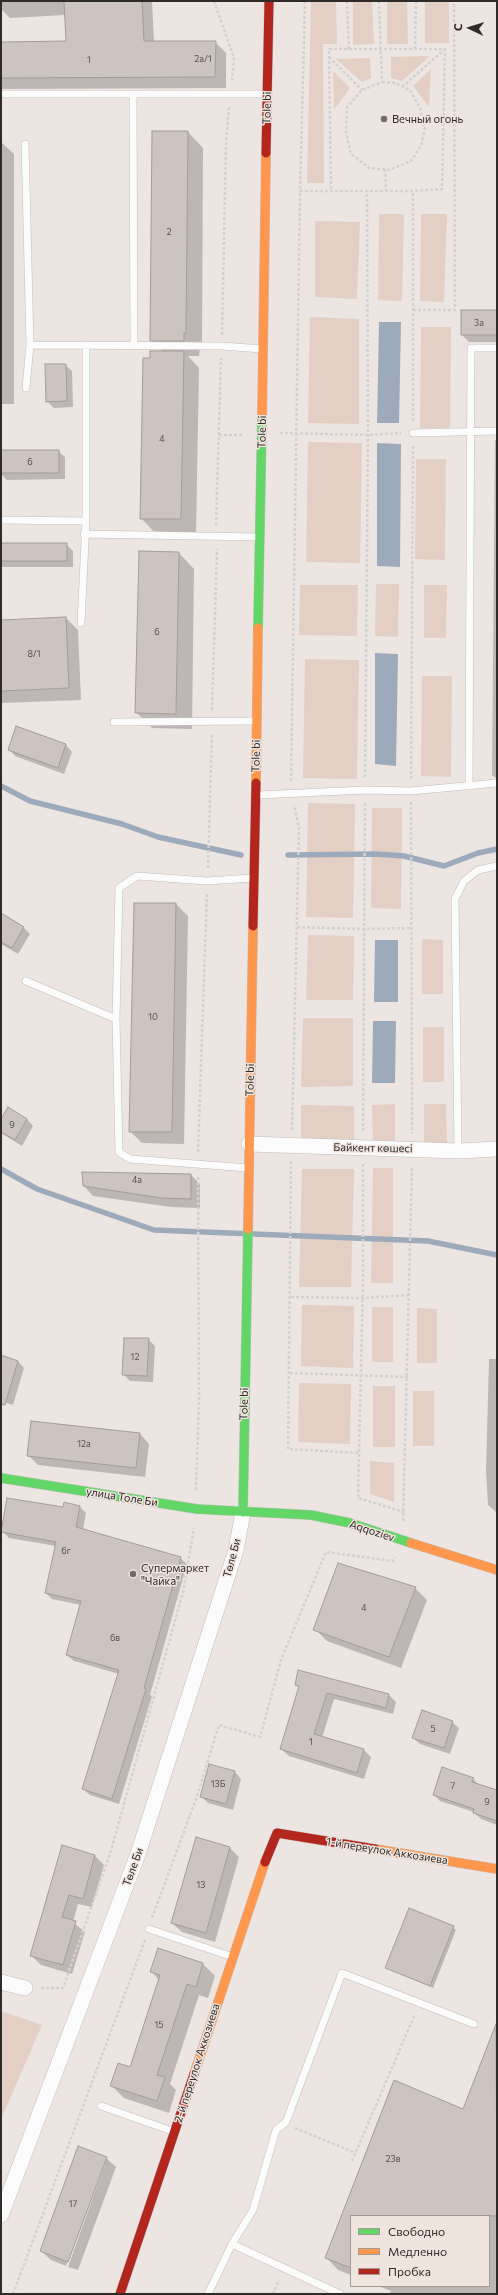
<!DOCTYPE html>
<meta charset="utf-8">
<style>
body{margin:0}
#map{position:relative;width:498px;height:2295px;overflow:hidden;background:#ece5e2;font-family:Commissioner,sans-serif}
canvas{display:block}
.frame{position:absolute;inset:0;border:2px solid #2f2b29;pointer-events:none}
.legend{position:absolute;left:350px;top:2215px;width:140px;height:72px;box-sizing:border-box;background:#f0e4de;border:1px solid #a39a96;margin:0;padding:5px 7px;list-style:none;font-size:12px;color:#2f2b29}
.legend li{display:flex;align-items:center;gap:8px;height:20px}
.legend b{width:20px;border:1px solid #a39a96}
.north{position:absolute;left:450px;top:8px;width:40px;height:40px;-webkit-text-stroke:3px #f0e4de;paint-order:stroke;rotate:274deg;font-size:11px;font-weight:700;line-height:16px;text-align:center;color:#2f2b29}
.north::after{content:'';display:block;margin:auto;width:14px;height:18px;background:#2f2b29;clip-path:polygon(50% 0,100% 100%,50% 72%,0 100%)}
</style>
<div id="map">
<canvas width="498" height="2295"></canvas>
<div class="frame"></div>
<ul class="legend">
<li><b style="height:5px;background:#63d668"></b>Свободно</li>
<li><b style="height:5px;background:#ff974d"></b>Медленно</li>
<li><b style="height:5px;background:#b3261e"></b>Пробка</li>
</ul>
<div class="north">С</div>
</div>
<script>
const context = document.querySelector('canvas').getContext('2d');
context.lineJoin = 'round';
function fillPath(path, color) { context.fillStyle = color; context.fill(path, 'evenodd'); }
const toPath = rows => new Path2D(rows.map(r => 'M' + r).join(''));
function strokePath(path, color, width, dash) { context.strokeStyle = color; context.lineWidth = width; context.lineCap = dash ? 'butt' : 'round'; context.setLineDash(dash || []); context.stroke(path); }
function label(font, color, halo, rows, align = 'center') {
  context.font = font + ' Commissioner,sans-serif'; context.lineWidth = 3; context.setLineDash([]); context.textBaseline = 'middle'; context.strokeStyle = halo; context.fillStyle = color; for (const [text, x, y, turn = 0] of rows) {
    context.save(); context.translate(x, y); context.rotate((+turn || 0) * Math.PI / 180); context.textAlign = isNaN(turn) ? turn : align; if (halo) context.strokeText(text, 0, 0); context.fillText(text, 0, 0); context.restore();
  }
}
fillPath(toPath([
 [311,1,336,1,337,44,323,44,324,183,307,183],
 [353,1,372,1,374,44,353,45],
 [387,1,407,1,408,44,387,44],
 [425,1,449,1,449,43,425,43],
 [430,56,402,81,391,78,391,57],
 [370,58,371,78,362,82,336,59],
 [431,69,429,107,413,86],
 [333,71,350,88,334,110],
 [379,214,404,214,402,301,378,300],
 [421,214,447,214,444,302,420,301],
 [315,221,360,222,357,299,315,297],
 [310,317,359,319,359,424,308,423],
 [421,327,451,327,450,428,420,428],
 [308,442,362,443,360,563,306,562],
 [416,459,446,459,445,560,415,559],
 [376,584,399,584,398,637,375,636],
 [300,585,358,585,357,636,299,635],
 [424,585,447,585,446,638,424,638],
 [305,659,359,660,357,779,303,778],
 [422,676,452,676,451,777,421,776],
 [308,803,355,804,353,918,306,917],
 [372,808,402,808,401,909,371,908],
 [308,935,354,936,353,1000,306,1000],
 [422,939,443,940,443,994,422,994],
 [303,1018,353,1018,353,1086,301,1087],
 [423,1027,444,1027,444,1082,423,1082],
 [395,1104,395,1144,373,1145,372,1105],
 [424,1104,446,1104,447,1144,424,1145],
 [301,1105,354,1106,354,1143,301,1142],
 [373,1168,393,1168,393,1283,371,1283],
 [302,1169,354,1169,351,1287,299,1287],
 [302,1305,354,1306,353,1368,301,1366],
 [372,1307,393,1307,393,1362,372,1362],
 [417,1308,437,1309,437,1363,417,1363],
 [299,1383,351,1384,350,1444,298,1442],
 [373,1386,395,1386,395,1447,373,1447],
 [413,1391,434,1391,434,1446,413,1446],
 [370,1461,394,1463,394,1502,370,1494],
 [1,2011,42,2025,1,2119]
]), '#e4cfc4');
fillPath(toPath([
 [379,322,401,322,399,423,377,423],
 [377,443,401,444,400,567,377,566],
 [375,653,398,654,396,766,375,764],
 [375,940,398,940,398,1002,374,1002],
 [373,1021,396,1021,395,1083,372,1083]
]), '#9daabc');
fillPath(toPath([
 [1,1,152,1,154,42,215,42,226,53,226,88,1,89,1,43,67,42,65,15,10,18,1,9],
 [188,132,203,148,202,348,200,348,199,356,188,356,199,368,196,535,156,534,141,518,151,359,163,352,151,340],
 [1,142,14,154,14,404,1,404],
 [462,311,497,311,497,342,469,342,462,335],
 [65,365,72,371,73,407,54,408,47,401],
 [495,440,497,440,497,779,492,775],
 [1,451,58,451,65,457,65,479,7,480,1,474],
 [1,544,66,544,73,551,73,567,1,567],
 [179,553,194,569,192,729,152,728,136,712],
 [66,618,78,630,81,700,1,703,1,621],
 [17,727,66,745,72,752,64,774,15,756,9,749],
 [176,904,188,916,184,1144,142,1143,130,1131],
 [1,923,23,927,30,934,18,954,1,944],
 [27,1119,33,1126,22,1146,1,1133,1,1121],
 [191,1175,200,1184,200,1208,171,1207,93,1196,84,1186],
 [148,1339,155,1346,153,1382,130,1381,123,1374],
 [1,1356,18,1361,24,1368,13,1405,1,1401],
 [489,1359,497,1359,497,1513,488,1505,486,1471],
 [140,1434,149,1444,145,1477,38,1465,28,1455],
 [80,1507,86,1513,83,1530,180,1558,187,1564,150,1695,152,1696,119,1804,90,1795,83,1789,119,1674,74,1661,67,1655,81,1605,52,1599,46,1593,56,1546,9,1538,3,1532,64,1509],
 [415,1588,427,1600,401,1668,327,1641,315,1629],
 [296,1684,389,1695,396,1702,393,1714,334,1699,322,1738,364,1750,371,1757,364,1779,289,1756,281,1749,299,1688],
 [452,1722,459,1728,450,1754,420,1744,413,1738],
 [210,1765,235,1772,241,1779,233,1810,208,1803,201,1796],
 [473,1779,480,1786,497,1791,497,1825,481,1819,474,1812,440,1801,434,1795],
 [63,1846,95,1856,104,1865,92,1907,78,1904,73,1922,85,1932,72,1974,41,1965,31,1955],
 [230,1848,239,1857,215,1942,182,1932,172,1923],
 [453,1927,456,1930,433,1988,386,1967],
 [163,1951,203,1964,215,1976,208,1998,199,1995,170,2084,176,2090,169,2113,124,2098,112,2086,131,2068,159,1980,151,1971],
 [497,2025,497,2294,390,2294,391,2291,378,2286,489,2286,489,2216,351,2216,351,2275,338,2270,326,2257,394,2081,463,2110],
 [106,2158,116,2167,78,2270,68,2267,106,2161,104,2161,66,2266,51,2260,41,2251]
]), '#0003');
strokePath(toPath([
 [1,786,30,801,122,824,158,837,241,855],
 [288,855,376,854,404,856,444,866,478,853,497,849],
 [1,1169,37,1189,154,1230,428,1241,497,1255]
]), '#9daabc', 5.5);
const building = toPath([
 [64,1,142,1,144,41,216,41,215,77,1,78,1,42,66,41,64,1],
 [152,131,188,131,186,333,184,333,184,341,150,341,152,131],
 [461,310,497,310,497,335,461,335,461,310],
 [150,351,184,351,181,519,140,519,143,358,150,358,150,351],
 [45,364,66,364,67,401,46,402,45,364],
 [1,450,59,450,59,473,1,473,1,450],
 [1,543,67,543,67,561,1,561,1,543],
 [139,551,179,552,176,714,135,713,139,551],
 [66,617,69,688,1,691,1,620,66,617],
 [16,726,66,744,58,768,8,750,16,726],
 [134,903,176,903,172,1132,129,1132,134,903],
 [1,913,24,927,12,948,1,942,1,913],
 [8,1107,27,1119,15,1140,1,1132,1,1119,8,1107],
 [82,1172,191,1174,191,1199,161,1198,83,1186,82,1172],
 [124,1338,149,1338,147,1376,122,1375,124,1338],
 [1,1355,18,1361,5,1405,1,1404,1,1355],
 [31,1421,140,1433,136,1468,27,1456,31,1421],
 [7,1498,63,1507,64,1502,80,1506,76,1527,181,1557,144,1688,146,1689,112,1799,82,1789,119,1670,66,1655,81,1601,45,1593,56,1542,1,1532,7,1498],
 [338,1563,416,1587,389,1657,313,1630,338,1563],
 [298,1670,389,1694,386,1708,327,1693,314,1734,364,1749,357,1773,280,1749,299,1686,295,1685,298,1670],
 [422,1710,453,1721,444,1748,412,1738,422,1710],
 [209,1764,235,1771,226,1804,200,1797,209,1764],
 [442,1767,474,1778,472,1782,497,1790,497,1821,473,1813,474,1809,433,1795,442,1767],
 [196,1837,230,1847,206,1933,171,1923,196,1837],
 [62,1845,95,1855,83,1899,69,1895,62,1917,76,1921,63,1965,30,1956,62,1845],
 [409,1908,454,1926,430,1986,385,1968,409,1908],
 [158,1948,203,1963,196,1987,187,1984,157,2075,165,2077,157,2101,110,2086,118,2063,130,2067,160,1975,150,1972,158,1948],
 [496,2024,497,2216,351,2216,351,2268,325,2258,394,2080,463,2109,496,2024],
 [78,2146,107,2157,68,2262,40,2251,78,2146]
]);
fillPath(building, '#cdc4bf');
strokePath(building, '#a29c9a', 1);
const lane = toPath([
 [1,94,265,94],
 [133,94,134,345],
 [25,144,30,345,26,388],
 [30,345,222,346,262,349],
 [413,433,497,431],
 [1,520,86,521],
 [84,534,258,537],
 [81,623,86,521,86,345],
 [114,722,256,721],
 [469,786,471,348,497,348],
 [258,795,365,790,411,791,497,783],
 [26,981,116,1019],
 [458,1151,455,899,464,881,478,870,497,866],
 [248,1168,130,1159,119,1152,116,1019,119,888,137,876,207,881,252,878],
 [149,1929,230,1956],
 [101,2106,172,2131],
 [232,2244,340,2294],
 [208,2294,232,2244,253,2210,276,2130,286,2122,342,1973,474,2024]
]);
const street = toPath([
 [249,1144,458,1151,497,1149],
 [1,1982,25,1988],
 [1,2215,138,1854,236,1550,243,1512]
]);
const fast = toPath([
 [258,628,262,417],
 [1,1478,197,1509,311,1515,350,1523,411,1543],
 [243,1512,248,1229]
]);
const slow = toPath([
 [262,417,266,153],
 [256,783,258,628],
 [248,1229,253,926],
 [411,1543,497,1570],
 [375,1849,497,1869],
 [194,2074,265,1862]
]);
const jam = toPath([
 [266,153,269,1],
 [253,926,256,783],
 [265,1862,277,1833,375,1849],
 [120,2294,194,2074]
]);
strokePath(lane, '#c3bebc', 8);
strokePath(street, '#c3bebc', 16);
strokePath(fast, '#c3bebc', 10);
strokePath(slow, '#c3bebc', 10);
strokePath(jam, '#c3bebc', 10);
strokePath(toPath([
 [214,1,234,58,232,81],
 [305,1,300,191,413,191,413,421],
 [347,1,349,49],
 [379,1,382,82],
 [415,49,416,1],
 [329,57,362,90],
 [382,82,395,83,410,90,420,108,425,129,421,146,411,161,389,170,369,168,351,154,346,132,347,107,362,90,382,82],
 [402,87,445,49],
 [385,169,386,190],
 [331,189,329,49,445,49,442,189,413,191],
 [413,310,455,310,454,1],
 [222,335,226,143,229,106],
 [280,433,368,435,401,433],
 [219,435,243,435],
 [216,525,221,358],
 [212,710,217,549],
 [365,777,368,435,367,190],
 [411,779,413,444],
 [291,781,300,191],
 [411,802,412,1133],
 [208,868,212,733],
 [297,927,365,929,411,928],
 [292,1130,299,828,294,805],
 [363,1131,365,802],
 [198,1152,207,893],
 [291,1161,288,1449,359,1453],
 [363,1164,363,1281,358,1498,404,1512],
 [291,1297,363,1298,409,1295],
 [290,1373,408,1377],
 [196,1490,199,1399,198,1177],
 [403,1521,412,1166],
 [152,1918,196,1799,219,1725,260,1737,281,1660,326,1552,393,1561,395,1557],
 [41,1988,63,1988,110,1854,183,1592,194,1528],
 [295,2128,356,2153],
 [352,2161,415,2014],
 [13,2294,145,1940],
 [273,2294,279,2280]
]), '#d4d2d1', 2.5, [3, 2]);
strokePath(lane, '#fcfbfb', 7);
strokePath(street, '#fcfbfb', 15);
strokePath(fast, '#63d668', 9);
strokePath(slow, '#ff974d', 9);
strokePath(jam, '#b3261e', 9);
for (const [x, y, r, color] of [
 [384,119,4,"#716c6a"],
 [133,1574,4,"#716c6a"]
]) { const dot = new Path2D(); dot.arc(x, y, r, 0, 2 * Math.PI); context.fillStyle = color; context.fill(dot); strokePath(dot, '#f0e4de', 1.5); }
label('9px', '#56514e', null, [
 ["2а/1",203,59],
 ["1",89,60],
 ["2",169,232],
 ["3а",479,323],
 ["4",162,439],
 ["6",30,462],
 ["6",157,632],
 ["8/1",34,654],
 ["10",153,1017],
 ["9",12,1125],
 ["4а",137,1180],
 ["12",135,1357],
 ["12а",84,1444],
 ["6г",66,1551],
 ["4",364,1608],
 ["6в",115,1638],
 ["5",433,1729],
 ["1",311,1742],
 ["13Б",218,1784],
 ["7",453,1786],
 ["9",487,1802],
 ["13",201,1885],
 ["15",159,2025],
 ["23в",393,2159],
 ["17",73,2204]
]);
label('11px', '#2f2b29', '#f0e4de', [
 ["Tole bi",267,108,-89],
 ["Tole bi",262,432,-89],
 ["Tole bi",256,756,-89],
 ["Tole bi",250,1080,-89],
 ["Байкент көшесі",373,1148,1],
 ["Tole bi",244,1404,-89],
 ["улица Толе Би",122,1497,9],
 ["Aqqoziev",372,1531,18],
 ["Төле Би",232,1558,-75],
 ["1-й переулок Аккозиева",387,1851,9],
 ["Төле Би",133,1867,-70],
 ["2-й переулок Аккозиева",197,2063,-72]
]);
label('11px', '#2f2b29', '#f0e4de', [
 ["Вечный огонь",392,119],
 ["Супермаркет",141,1568],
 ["\"Чайка\"",141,1581]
], 'left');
</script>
